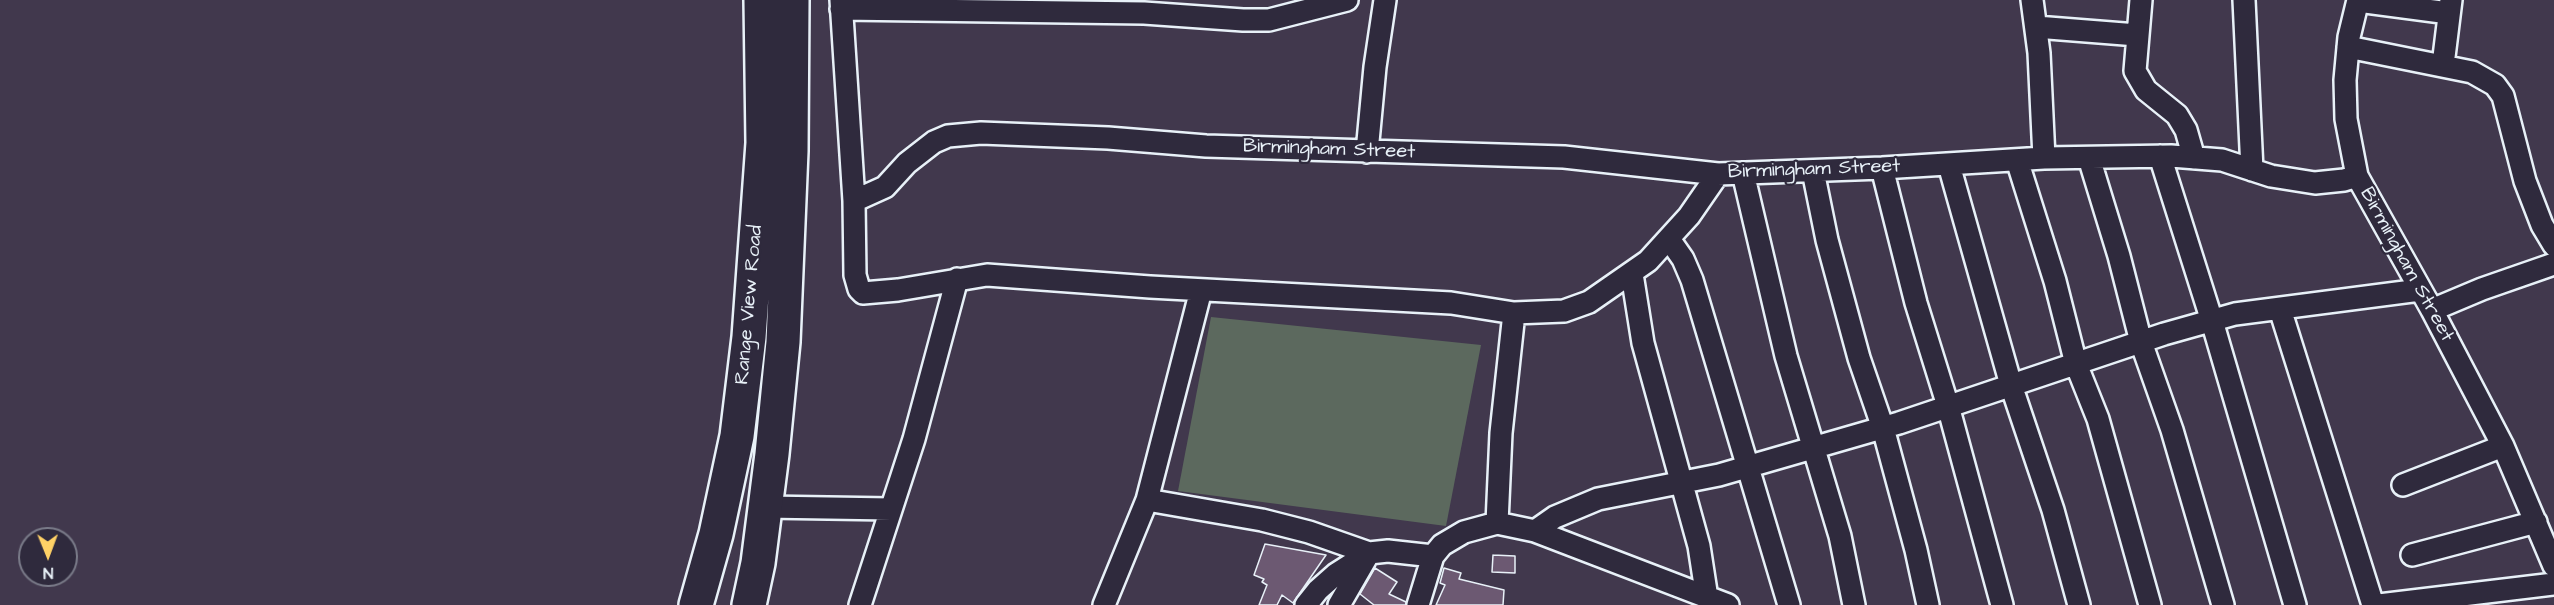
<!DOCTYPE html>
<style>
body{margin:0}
#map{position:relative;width:2554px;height:605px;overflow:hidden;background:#41384d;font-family:"Architects Daughter",sans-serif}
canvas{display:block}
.north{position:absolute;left:18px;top:527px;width:60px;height:60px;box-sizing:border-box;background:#2f2a3d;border:2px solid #797a88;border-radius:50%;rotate:179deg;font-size:16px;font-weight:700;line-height:24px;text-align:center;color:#e8f1f8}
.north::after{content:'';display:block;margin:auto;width:21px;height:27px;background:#ffd166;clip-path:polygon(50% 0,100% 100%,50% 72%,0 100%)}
</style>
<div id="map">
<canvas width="2554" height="605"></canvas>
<div class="north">N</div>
</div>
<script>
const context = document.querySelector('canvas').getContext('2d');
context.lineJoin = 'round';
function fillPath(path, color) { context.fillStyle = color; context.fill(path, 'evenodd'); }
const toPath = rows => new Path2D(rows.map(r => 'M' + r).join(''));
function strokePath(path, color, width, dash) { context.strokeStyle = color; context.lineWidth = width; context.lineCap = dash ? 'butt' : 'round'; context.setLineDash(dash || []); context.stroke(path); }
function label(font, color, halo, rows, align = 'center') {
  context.font = font + ' "Architects Daughter",sans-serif'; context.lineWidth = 4.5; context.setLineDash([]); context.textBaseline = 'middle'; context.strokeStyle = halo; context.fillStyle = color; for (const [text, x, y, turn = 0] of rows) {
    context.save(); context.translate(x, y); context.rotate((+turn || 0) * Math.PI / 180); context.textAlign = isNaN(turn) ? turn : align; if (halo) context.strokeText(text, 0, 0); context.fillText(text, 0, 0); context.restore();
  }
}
fillPath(toPath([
 [1211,317,1481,345,1446,526,1178,491]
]), '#5c695e');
const building = toPath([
 [1265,544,1326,555,1293,603,1282,595,1277,605,1259,605,1267,585,1262,582,1264,579,1254,575,1265,544],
 [1493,555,1515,556,1515,573,1492,572,1493,555],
 [1375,568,1397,582,1389,594,1406,602,1406,605,1374,605,1360,594,1375,568],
 [1444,568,1461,573,1459,579,1504,590,1503,605,1436,605,1445,585,1440,583,1444,568]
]);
fillPath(building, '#6c5972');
strokePath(building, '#e8f1f8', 1.5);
const minor = toPath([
 [841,0,854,201,855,275,859,289,863,293,898,290,987,275,1150,287,1451,303,1514,313,1564,311,1589,302,1648,261,1689,216,1718,174],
 [2032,0,2039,53,2044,158],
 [2141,0,2135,71,2146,90,2177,115,2186,130,2194,158],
 [2244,0,2252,170],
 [2358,1,2449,13],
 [841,9,1144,13,1243,20,1269,20,1347,0],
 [2036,27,2137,35],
 [2348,47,2472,72,2495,85,2503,96,2525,181,2542,225,2554,245],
 [2443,65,2451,0],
 [1367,152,1375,67,1385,0],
 [2160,156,2212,321,2295,605],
 [2089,158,2119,256,2141,342,2172,430,2223,605],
 [2017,160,2055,281,2076,364,2098,419,2150,605],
 [1949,165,2011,385,2053,510,2079,605],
 [1882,168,1916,303,1948,406,2002,605],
 [1813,171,1827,240,1859,358,1883,428,1916,550,1928,605],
 [1743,173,1786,356,1840,536,1854,605],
 [2357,176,2346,119,2345,80,2349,37,2358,0],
 [854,201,885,187,907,163,934,142,948,136,981,133,1108,138,1206,146,1564,157,1718,174,1882,168,2044,158,2171,156,2222,160,2271,176,2315,183,2344,180,2357,176,2432,310,2503,446,2554,566],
 [1669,239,1683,259,1692,280,1789,605],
 [1632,274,1643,343,1699,546,1707,598],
 [2280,309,2373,605],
 [2432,310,2482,289,2554,264],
 [2403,485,2503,446],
 [1147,500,1262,520,1309,532,1369,553,1339,605],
 [765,507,891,509],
 [1497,523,1501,433,1514,313],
 [1535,531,1555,517,1598,499,1719,475,1899,423,2164,334,2235,314,2420,290],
 [2412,555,2536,522],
 [860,605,914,439,957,279],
 [1104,605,1147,500,1201,290],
 [1306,605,1318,590,1336,574,1369,553,1388,551,1433,556],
 [1418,605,1433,556,1442,545,1464,532,1497,523,1535,531,1728,605],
 [2379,605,2554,584]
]);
const primary = toPath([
 [696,605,716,534,737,436,749,337,763,143,761,0],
 [749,605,758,563,772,454,783,342,791,151,792,0]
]);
strokePath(minor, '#e8f1f8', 26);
strokePath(primary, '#e8f1f8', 38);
strokePath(minor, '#2f2a3d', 21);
strokePath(primary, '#2f2a3d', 33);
label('20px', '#e8f1f8', '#2f2a3d', [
 ["Birmingham Street",1329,150,2],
 ["Birmingham Street",1814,170,-2],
 ["Birmingham Street",2406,265,61],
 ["Range View Road",750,305,-85]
]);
</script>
